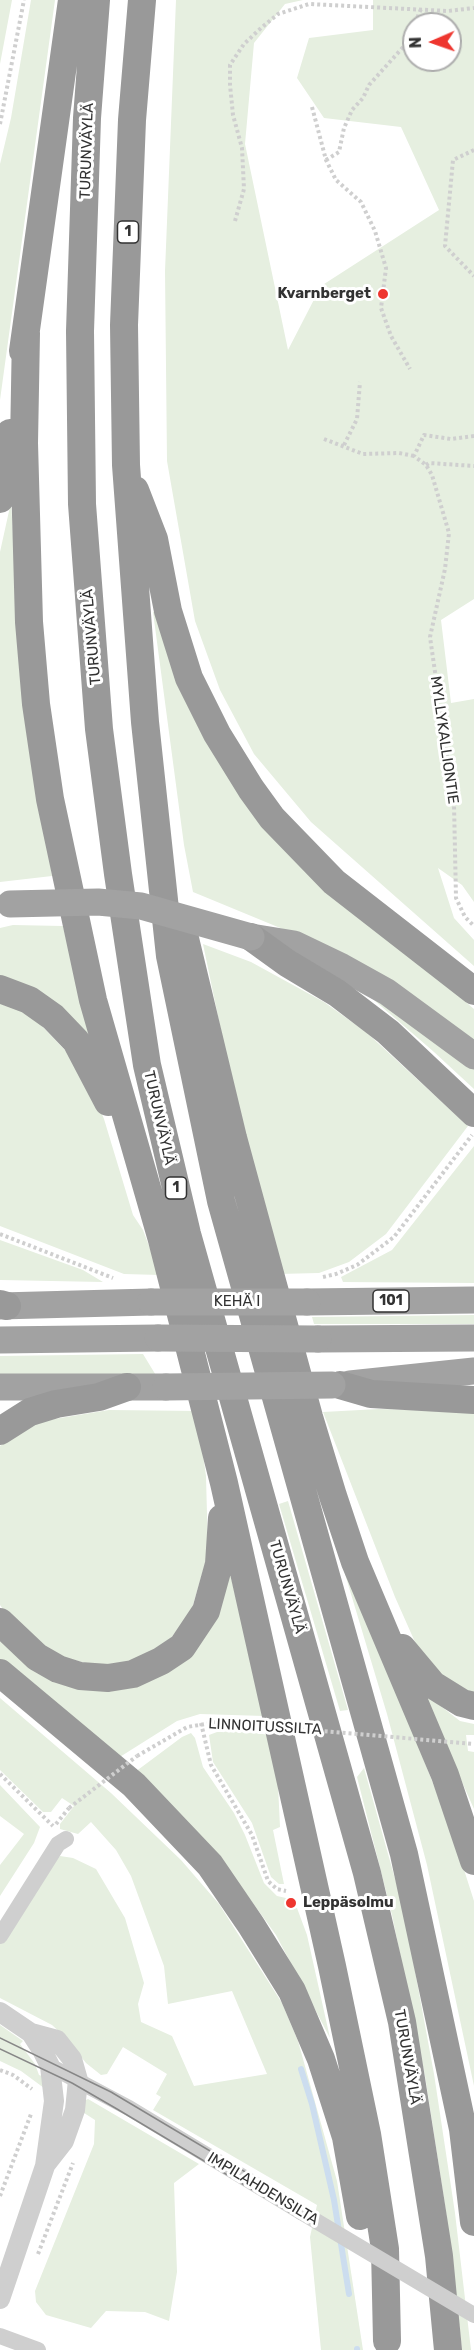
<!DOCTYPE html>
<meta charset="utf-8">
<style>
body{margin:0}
#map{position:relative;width:474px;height:2350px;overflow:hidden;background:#fff;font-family:Rubik,sans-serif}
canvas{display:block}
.north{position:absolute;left:402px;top:12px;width:60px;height:60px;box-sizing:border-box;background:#fff;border:2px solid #adadad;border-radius:50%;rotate:268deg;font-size:16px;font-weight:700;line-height:24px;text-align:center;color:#323232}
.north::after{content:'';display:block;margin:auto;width:21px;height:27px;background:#ee362f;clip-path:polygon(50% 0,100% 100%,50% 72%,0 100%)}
</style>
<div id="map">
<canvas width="474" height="2350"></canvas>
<div class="north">N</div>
</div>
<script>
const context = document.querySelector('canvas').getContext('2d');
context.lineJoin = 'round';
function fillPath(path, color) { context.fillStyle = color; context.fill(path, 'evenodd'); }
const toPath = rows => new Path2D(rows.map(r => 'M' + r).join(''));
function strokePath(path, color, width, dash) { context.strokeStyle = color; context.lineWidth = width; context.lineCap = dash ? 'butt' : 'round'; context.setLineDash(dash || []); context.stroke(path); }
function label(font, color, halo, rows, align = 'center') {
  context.font = font + ' Rubik,sans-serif'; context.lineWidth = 6; context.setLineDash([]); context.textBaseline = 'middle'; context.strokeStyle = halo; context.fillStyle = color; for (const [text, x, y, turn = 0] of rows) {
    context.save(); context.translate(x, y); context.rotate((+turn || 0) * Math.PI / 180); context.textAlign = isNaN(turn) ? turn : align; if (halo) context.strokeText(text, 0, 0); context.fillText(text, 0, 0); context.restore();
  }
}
fillPath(toPath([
 [0,0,12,0,0,64],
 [31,0,55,0,0,400,0,164,11,118],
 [176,0,303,0,285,4,254,43,245,144,288,350,321,286,439,210,401,127,324,118,297,78,309,38,373,30,373,0,474,0,474,599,441,620,451,703,474,699,474,902,462,885,438,868,454,918,474,940,474,966,311,822,254,754,220,690,195,621,167,461,165,271],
 [414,24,450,24,450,60,414,60],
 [11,502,14,552,52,876,0,882,0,552],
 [153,612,159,612,199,724,452,990,474,1009,474,1042,336,951,193,892,184,845],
 [13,925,63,926,90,1040,0,978,0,928],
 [203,944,251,962,324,1002,366,1032,468,1126,386,1234,349,1262,319,1273,278,1274,237,1108],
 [367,994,474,1069,474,1089,434,1052],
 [0,997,21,1004,84,1070,104,1119,133,1215,143,1230,160,1275,124,1274,0,1226],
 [474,1146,474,1283,343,1282,341,1277,392,1250],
 [0,1240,83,1270,103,1282,0,1280],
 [474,1315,474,1324,314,1324,312,1317],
 [143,1354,157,1377,0,1379,0,1356],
 [379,1409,474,1411,474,1694,452,1687,419,1651,395,1597,323,1412],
 [109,1410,197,1411,206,1476,208,1553,191,1612,171,1638,154,1655,125,1665,97,1666,63,1657,36,1645,12,1622,0,1605,0,1446,27,1427,48,1420],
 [288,1501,348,1710,340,1711,279,1504],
 [327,1514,451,1829,474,1901,474,2086,427,1865,387,1714],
 [228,1565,264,1716,200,1714,177,1721,115,1760,0,1662,0,1639,140,1683],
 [429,1697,460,1721,474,1724,474,1735,466,1735,468,1751,474,1752,474,1809,426,1701],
 [0,1698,111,1793,181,1860,219,1904,282,2003,298,2041,337,2181,363,2350,321,2350,310,2237,317,2205,153,2110,161,2097,156,2094,167,2074,123,2047,107,2074,101,2075,86,2063,65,2037,52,2025,0,1998,0,1942,48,1864,60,1856,73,1858,96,1869,125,1918,144,1983,138,2004,141,2022,172,2036,194,2086,267,2074,232,1991,168,2004,164,1966,131,1876,116,1850,91,1822,78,1834,60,1829,60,1824,74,1806,62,1798,51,1812,43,1812,0,1770],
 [239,1731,270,1735,278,1785,280,1827,273,1830,284,1884,279,1884,271,1877,252,1823,213,1762,209,1735,217,1732],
 [191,1733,195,1738,203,1767,234,1813,245,1835,264,1883,277,1896,286,1898,289,1910,297,1908,307,1935,330,2038,276,1935,229,1870,131,1775,182,1737],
 [364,1768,404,1911,434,2074,455,2213,471,2350,462,2350,446,2212,425,2076,392,1915,357,1777],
 [0,1785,40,1827,34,1843,0,1896,0,1865,24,1834,0,1816],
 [0,2025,23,2041,20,2044,35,2064,39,2075,42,2076,44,2088,21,2071,0,2061],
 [88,2099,199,2164,174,2183,177,2272,169,2321,145,2312,106,2311,91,2328,46,2315,36,2302,35,2291,94,2144,95,2120,81,2111,84,2101]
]), '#e6efe0');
strokePath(toPath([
 [301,2069,312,2104,334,2200,349,2294],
 [357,2349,357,2350]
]), '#ccddef', 6);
strokePath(toPath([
 [312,107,326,160,336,180,361,202,375,231,386,268,381,308,391,336,410,369],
 [0,124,24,0],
 [474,150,453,160,445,246,474,276],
 [326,160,339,152,344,128,352,110,363,98,369,85,405,45,421,9],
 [235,221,244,189,242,148,233,115,230,85,230,65,244,44,261,28,278,14,309,4,448,11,474,8],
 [474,436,451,439,424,435,414,456,426,465,432,475,449,533,445,569,430,637,454,804,456,898,465,917,474,926],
 [324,439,363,454,399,453,414,456],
 [344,445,357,419,360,382],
 [426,465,429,463,474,466],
 [0,1234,113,1278],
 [323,1277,336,1274,357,1265,394,1237,472,1135],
 [201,1723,211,1765,252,1835,268,1881,277,1889,286,1891],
 [137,1756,187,1727,217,1722],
 [0,1774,53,1826],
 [56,1824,69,1808],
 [0,2070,13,2075,32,2089],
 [0,2196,31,2114],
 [38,2254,73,2163]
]), '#cfcfcf', 4, [3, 3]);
strokePath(toPath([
 [0,1936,58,1844,66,1839],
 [50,2066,129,2108,301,2212],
 [0,2336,38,2350]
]), '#cfcfcf', 16);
strokePath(toPath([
 [0,2012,31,2033,42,2050,50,2066,54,2101,45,2166,0,2299],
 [31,2033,57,2040,72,2059,78,2080,75,2110,64,2141,46,2164]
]), '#cfcfcf', 20);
strokePath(toPath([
 [251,937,294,944,342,967,387,992,474,1056],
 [307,1302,474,1300],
 [0,1306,151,1302],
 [318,1339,474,1338],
 [0,1340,158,1338],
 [350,1384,474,1371],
 [0,1387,166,1387]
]), '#a2a2a2', 27);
strokePath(toPath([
 [96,0,87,118,80,331,82,504,99,729,118,874,147,1065,187,1234,367,1873,402,2022,439,2256,448,2350],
 [142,0,132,120,124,325,126,465,145,722,170,956,221,1201,404,1854,463,2129,474,2222],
 [26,333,24,443,29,622,36,704,50,799,93,1000,162,1240,224,1483,332,1966,367,2134,385,2249,387,2341],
 [23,351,72,0],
 [135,490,154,539,168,611,189,678,217,734,251,789,272,818,334,882,474,991],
 [0,499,10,433],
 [181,922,233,1138,309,1417,333,1496,355,1562,445,1775,474,1861],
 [251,937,287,963,337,993,388,1032,474,1113],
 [0,989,29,1000,53,1017,76,1041,108,1102],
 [0,1304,7,1306],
 [340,1385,371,1394,474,1400],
 [0,1431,30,1412,56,1404,99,1397,127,1387],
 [0,1622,37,1657,58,1669,80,1676,108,1678,133,1674,161,1661,182,1647,206,1611,219,1564,222,1518],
 [402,1648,433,1685,462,1703,474,1706],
 [0,1673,134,1785,210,1865,251,1925,292,1991,321,2059,346,2137,360,2216]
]), '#999', 28);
strokePath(toPath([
 [0,2038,111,2092,474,2308],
 [0,2049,72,2083,117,2109,474,2322]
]), '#878787', 1.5);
strokePath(toPath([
 [217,1722,474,1744],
 [69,1808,137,1756]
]), '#cfcfcf', 4, [3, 3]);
strokePath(toPath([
 [301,2212,474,2315]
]), '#cfcfcf', 16);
strokePath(toPath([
 [10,904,98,902,141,906,251,937],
 [151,1302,307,1302],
 [158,1338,318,1339],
 [166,1387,332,1385]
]), '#a2a2a2', 27);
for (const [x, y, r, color] of [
 [383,294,6,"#ee362f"],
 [291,1903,6,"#ee362f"]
]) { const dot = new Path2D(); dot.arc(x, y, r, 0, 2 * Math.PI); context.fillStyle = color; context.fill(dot); strokePath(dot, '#fff', 2); }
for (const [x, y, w] of [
 [128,232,21],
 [176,1188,21],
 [391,1301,36]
]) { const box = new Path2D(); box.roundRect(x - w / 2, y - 11, w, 22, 4.5); context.fillStyle = '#fff'; context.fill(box); strokePath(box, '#323232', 1.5); }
label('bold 14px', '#323232', null, [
 ["1",128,232],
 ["1",176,1188],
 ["101",391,1301]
]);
label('15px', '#323232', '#fff', [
 ["TURUNVÄYLÄ",87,151,-88],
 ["TURUNVÄYLÄ",92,637,-95],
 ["MYLLYKALLIONTIE",444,740,82],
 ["TURUNVÄYLÄ",159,1118,77],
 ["KEHÄ I",237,1302],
 ["TURUNVÄYLÄ",287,1587,74],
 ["LINNOITUSSILTA",265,1727,3],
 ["TURUNVÄYLÄ",407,2057,80],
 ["IMPILAHDENSILTA",263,2189,31]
]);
label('bold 15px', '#323232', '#fff', [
 ["Kvarnberget",371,294],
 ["Leppäsolmu",303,1903,"left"]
], 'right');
</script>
